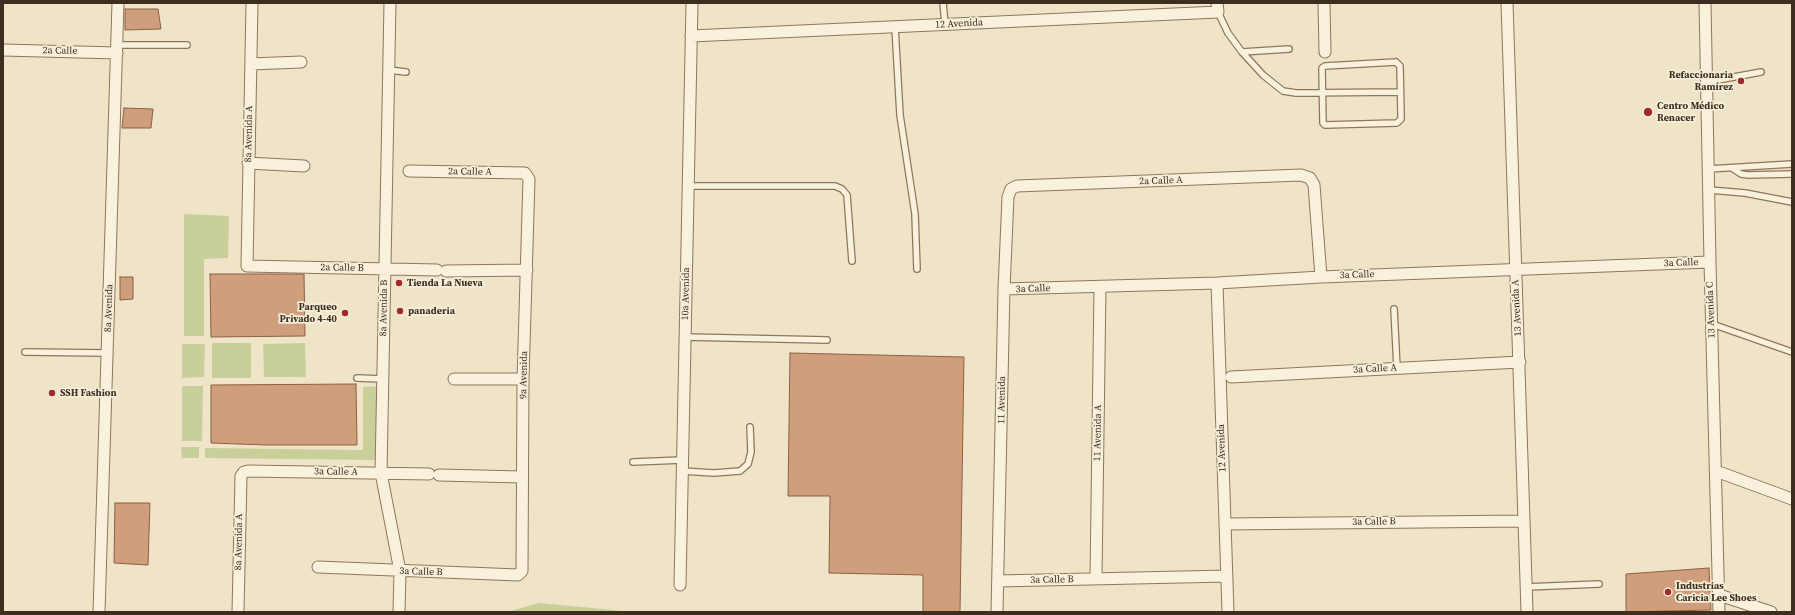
<!DOCTYPE html>
<meta charset="utf-8">
<style>
body{margin:0}
#map{position:relative;width:1795px;height:615px;overflow:hidden;background:#f0e4c8;font-family:"Source Serif 4",serif}
canvas{display:block}
.frame{position:absolute;inset:0;border:4px solid #3d2e20;pointer-events:none}
</style>
<div id="map">
<canvas width="1795" height="615"></canvas>
<div class="frame"></div>
</div>
<script>
const context = document.querySelector('canvas').getContext('2d');
context.lineJoin = 'round';
function fillPath(path, color) { context.fillStyle = color; context.fill(path, 'evenodd'); }
const toPath = rows => new Path2D(rows.map(r => 'M' + r).join(''));
function strokePath(path, color, width, dash) { context.strokeStyle = color; context.lineWidth = width; context.lineCap = dash ? 'butt' : 'round'; context.setLineDash(dash || []); context.stroke(path); }
function label(font, color, halo, rows, align = 'center') {
  context.font = font + ' "Source Serif 4",serif'; context.lineWidth = 3.5; context.setLineDash([]); context.textBaseline = 'middle'; context.strokeStyle = halo; context.fillStyle = color; for (const [text, x, y, turn = 0] of rows) {
    context.save(); context.translate(x, y); context.rotate((+turn || 0) * Math.PI / 180); context.textAlign = isNaN(turn) ? turn : align; if (halo) context.strokeText(text, 0, 0); context.fillText(text, 0, 0); context.restore();
  }
}
fillPath(toPath([
 [184,214,229,216,228,258,204,259,204,336,184,336],
 [212,343,251,343,251,378,212,378],
 [305,343,306,377,264,377,263,344],
 [182,344,205,344,204,377,182,378],
 [182,386,203,386,202,441,182,441],
 [380,386,380,460,205,458,205,448,363,450,363,387],
 [181,447,199,447,199,458,182,458],
 [539,603,636,612,507,612]
]), '#c9cf9b');
const building = toPath([
 [125,9,158,9,161,29,125,30,125,9],
 [124,108,153,109,151,128,122,128,124,108],
 [210,274,304,274,305,336,211,337,210,274],
 [120,277,133,277,133,299,120,300,120,277],
 [790,353,964,357,960,612,923,612,923,575,829,573,830,496,788,496,790,353],
 [356,384,357,445,266,445,211,443,211,385,356,384],
 [115,503,150,503,148,565,114,563,115,503],
 [1709,568,1711,610,1626,612,1626,574,1709,568]
]);
fillPath(building, '#cf9f7d');
strokePath(building, '#8d5f41', 1);
const lane = toPath([
 [943,3,945,24],
 [1218,12,1228,33,1242,52,1263,75,1283,91,1296,93,1400,92],
 [895,27,900,115,915,214,917,269],
 [117,45,187,45],
 [1242,52,1289,49],
 [1396,62,1400,66,1401,114,1401,119,1397,123,1325,125,1323,123,1322,68,1325,66,1396,62],
 [389,70,406,72],
 [1707,82,1761,72],
 [1732,168,1741,174,1748,175,1792,174],
 [1708,169,1792,164],
 [688,186,835,186,842,189,847,195,852,261],
 [1709,190,1745,193,1792,202],
 [1394,309,1397,368],
 [1712,324,1792,352],
 [685,337,827,340],
 [25,352,107,353],
 [357,378,383,379],
 [633,462,682,460],
 [682,471,714,473,740,471,748,464,751,452,750,427],
 [1526,587,1599,584]
]);
const street = toPath([
 [252,3,247,266,437,270],
 [390,3,381,473,400,571,399,612],
 [1324,3,1325,52],
 [1507,3,1527,612],
 [1705,3,1710,262,1719,612],
 [691,36,1218,12,1217,3],
 [3,50,117,53],
 [251,64,301,62],
 [248,163,304,166],
 [446,271,527,270],
 [1217,283,1228,612],
 [1004,289,1217,283,1321,277,1710,262],
 [1231,377,1520,362],
 [454,379,523,379],
 [1716,471,1792,499],
 [439,475,522,477],
 [1225,524,1523,521],
 [318,567,518,575,522,571,523,379,529,179,525,173,409,171],
 [1096,578,1100,287],
 [998,581,1227,576],
 [680,585,692,3],
 [1719,595,1771,612],
 [99,612,118,3],
 [238,612,241,476,244,472,248,471,429,474],
 [997,612,1004,289,1008,197,1011,189,1017,186,1301,175,1310,178,1314,185,1321,277]
]);
strokePath(lane, '#8d765c', 8);
strokePath(street, '#8d765c', 13);
strokePath(lane, '#faf1dc', 5.5);
strokePath(street, '#faf1dc', 11);
for (const [x, y, r, color] of [
 [1741,81,4,"#9e2a2b"],
 [1648,112,5,"#9e2a2b"],
 [399,283,4,"#9e2a2b"],
 [400,311,4,"#9e2a2b"],
 [345,313,4,"#9e2a2b"],
 [52,393,4,"#9e2a2b"],
 [1668,592,4,"#9e2a2b"]
]) { const dot = new Path2D(); dot.arc(x, y, r, 0, 2 * Math.PI); context.fillStyle = color; context.fill(dot); strokePath(dot, '#f7eed8', 1.5); }
label('10px', '#3d2e20', '#f7eed8', [
 ["12 Avenida",959,24,-3],
 ["2a Calle",60,51,1],
 ["8a Avenida A",249,134,-89],
 ["2a Calle A",470,172,1],
 ["2a Calle A",1161,181,-2],
 ["3a Calle",1681,263,-2],
 ["2a Calle B",342,268,1],
 ["3a Calle",1357,275,-2],
 ["3a Calle",1033,289,-2],
 ["10a Avenida",686,294,-89],
 ["8a Avenida",109,308,-88],
 ["8a Avenida B",384,308,-89],
 ["13 Avenida A",1517,308,-93],
 ["13 Avenida C",1711,310,-92],
 ["3a Calle A",1375,369,-3],
 ["9a Avenida",524,375,-89],
 ["11 Avenida",1002,400,-89],
 ["11 Avenida A",1098,433,-89],
 ["12 Avenida",1222,448,-92],
 ["3a Calle A",336,472,1],
 ["3a Calle B",1374,522,-1],
 ["8a Avenida A",239,542,-89],
 ["3a Calle B",421,572,2],
 ["3a Calle B",1052,580,-1]
]);
label('bold 10px', '#3d2e20', '#f7eed8', [
 ["Refaccionaria",1733,75,"right"],
 ["Ramírez",1733,87,"right"],
 ["Centro Médico",1657,106],
 ["Renacer",1657,118],
 ["Tienda La Nueva",407,283],
 ["Parqueo",337,307,"right"],
 ["Privado 4-40",337,319,"right"],
 ["panaderia",408,311],
 ["SSH Fashion",60,393],
 ["Industrias",1676,586],
 ["Caricia Lee Shoes",1676,598]
], 'left');
</script>
